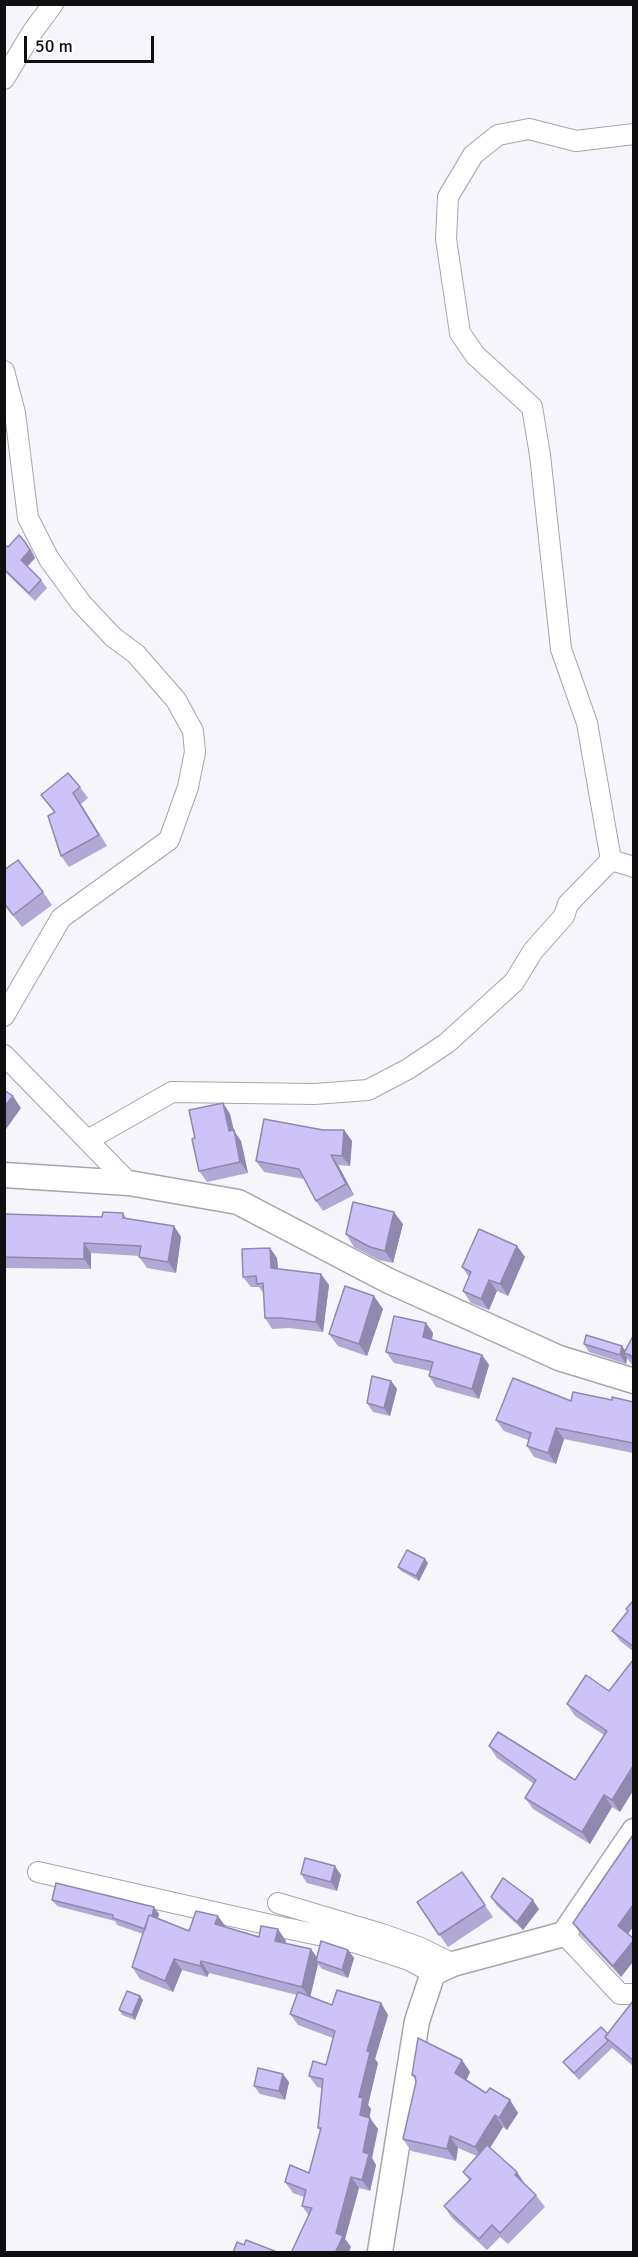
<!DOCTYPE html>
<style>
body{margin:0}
#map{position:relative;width:638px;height:2257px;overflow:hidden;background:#f6f5fb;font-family:Signika,sans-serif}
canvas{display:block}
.frame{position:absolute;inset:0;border:6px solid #0f0f11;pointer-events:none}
.scale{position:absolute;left:24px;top:36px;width:130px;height:27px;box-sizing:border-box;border:3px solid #0f0f11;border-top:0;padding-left:8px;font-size:18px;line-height:21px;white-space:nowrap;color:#0f0f11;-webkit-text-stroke:4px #fff;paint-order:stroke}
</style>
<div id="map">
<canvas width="638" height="2257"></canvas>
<div class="frame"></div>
<div class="scale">50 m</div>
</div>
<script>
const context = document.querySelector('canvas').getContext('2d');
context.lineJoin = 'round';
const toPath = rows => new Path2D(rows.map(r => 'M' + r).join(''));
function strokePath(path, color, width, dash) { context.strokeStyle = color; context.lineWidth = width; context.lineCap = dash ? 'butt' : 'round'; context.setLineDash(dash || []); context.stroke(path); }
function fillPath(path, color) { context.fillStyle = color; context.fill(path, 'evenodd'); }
const minor = toPath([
 [4,79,33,31,53,4],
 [4,371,15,413,28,518,49,559,81,603,113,637,136,654,176,700,193,731,195,752,188,787,169,840,61,918,4,1016],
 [611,860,587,723,561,649,540,455,532,407,475,355,460,333,446,239,448,197,473,155,498,135,529,129,576,141,634,134],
 [611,860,634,867],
 [4,1055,129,1183],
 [88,1140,172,1092,314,1094,368,1090,408,1069,447,1043,514,982,533,951,564,916,568,904,611,860],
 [38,1872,271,1925,357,1943,409,1960,433,1973],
 [278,1903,382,1934,421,1948,453,1964],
 [564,1934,620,1994,634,1994]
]);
const tertiary = toPath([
 [4,1175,129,1183,238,1202,389,1281,559,1358,634,1381],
 [380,2252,417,2021,433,1973,453,1964,564,1934,634,1831]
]);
strokePath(minor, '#a6a5ab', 22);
strokePath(tertiary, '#a6a5ab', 27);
strokePath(minor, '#fff', 20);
strokePath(tertiary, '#fff', 24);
fillPath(toPath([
 [4,544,8,547,31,549,35,558,27,567,41,580,47,588,35,601,4,571],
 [80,787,88,798,81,804,107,846,69,867,61,856,54,812,41,795],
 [4,870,43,892,52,905,22,927,4,904],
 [223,1103,230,1114,234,1131,241,1141,248,1173,207,1182,199,1171,195,1138],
 [323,1130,344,1130,352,1141,350,1166,338,1165,354,1195,323,1211,316,1201,304,1179,264,1172,256,1161],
 [123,1213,127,1219,174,1226,181,1237,176,1273,147,1268,139,1257,140,1256,91,1253,91,1269,4,1268,4,1214,102,1217],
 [403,1224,393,1263,379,1260,354,1247,346,1234],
 [517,1246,525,1257,508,1296,497,1291,489,1310,471,1303,463,1291,469,1277,462,1267],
 [270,1248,277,1258,278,1269,329,1285,323,1332,289,1328,272,1329,265,1318,264,1294,259,1287,251,1287,243,1277],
 [383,1309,367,1356,338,1346,329,1334],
 [426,1323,433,1333,432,1340,482,1355,489,1365,479,1399,436,1387,429,1376,430,1371,394,1363,386,1352],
 [633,1336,633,1366,627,1358,626,1364,589,1352,584,1344,625,1350],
 [391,1381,397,1389,390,1416,373,1412,367,1403],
 [612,1400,633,1402,633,1453,564,1439,556,1464,534,1457,527,1446,528,1440,504,1431,496,1420,571,1401],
 [428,1563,419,1581,401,1571,398,1567],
 [633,1601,633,1651,621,1642,612,1631,628,1611],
 [609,1691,620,1812,612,1807,590,1844,533,1809,525,1798,534,1784,497,1758,489,1746,575,1780,604,1735,575,1716,567,1704],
 [462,1872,493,1917,448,1947,417,1902],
 [301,1874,341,1875,337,1891,307,1883],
 [491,1897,539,1909,523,1930,497,1906],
 [52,1900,159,1914,158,1918,189,1931,226,1927,259,1937,286,1941,285,1943,317,1957,348,1950,354,1958,348,1978,322,1969,318,1964,310,1997,332,2005,381,2003,388,2015,375,2059,378,2063,368,2105,371,2109,369,2118,378,2129,372,2158,376,2165,370,2191,359,2188,345,2239,351,2247,348,2253,291,2253,309,2216,302,2206,304,2197,293,2193,285,2182,309,2173,321,2131,318,2128,322,2088,317,2087,309,2076,326,2065,333,2038,298,2025,290,2014,297,1995,209,1973,207,1977,182,1970,173,1992,140,1979,132,1967,143,1934,117,1925,115,1921,57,1906],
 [573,1923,628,1934,621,1977,581,1935],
 [140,1996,143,2000,135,2020,122,2015,119,2010],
 [633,2001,633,2066,612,2048,579,2080,568,2068,563,2062,608,2034],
 [462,2060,470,2072,466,2080,486,2093,510,2100,518,2113,507,2130,503,2127,490,2148,525,2184,536,2195,545,2207,508,2244,500,2237,487,2250,452,2218,444,2206,469,2180,463,2172,477,2156,458,2148,456,2161,411,2151,403,2139,416,2082,415,2079,412,2075],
 [289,2082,285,2100,260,2094,254,2086]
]), '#b1a8d5');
fillPath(toPath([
 [25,542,35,558,26,568,21,560],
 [13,1096,21,1108,4,1132,4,1107],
 [223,1103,230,1114,234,1131,241,1141,248,1173,240,1162,229,1131],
 [344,1130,352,1141,350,1166,342,1156],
 [331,1155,338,1165,354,1195,346,1184],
 [394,1212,403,1224,393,1263,385,1251],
 [174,1226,181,1237,176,1273,168,1262],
 [84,1243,91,1253,91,1269,84,1259],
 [517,1246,525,1257,508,1296,500,1284],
 [270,1248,277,1258,279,1279,271,1268],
 [321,1274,329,1285,323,1332,316,1322],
 [489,1280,497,1291,489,1310,481,1299],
 [374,1296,383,1309,367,1356,359,1344],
 [426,1323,433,1333,430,1348,423,1337],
 [622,1346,628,1354,624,1353,627,1358,626,1364,620,1355],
 [482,1355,489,1365,479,1399,472,1389],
 [391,1381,397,1389,390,1416,384,1408],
 [556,1428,564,1439,556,1464,548,1453],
 [425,1559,428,1563,419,1581,416,1576],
 [633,1766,633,1791,620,1812,612,1800],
 [604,1795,612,1807,590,1844,582,1832],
 [335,1866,341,1875,337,1891,331,1882],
 [533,1900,539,1909,523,1930,517,1922],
 [633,1905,633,1927,626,1937,618,1926],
 [154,1907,159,1914,152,1937,148,1930],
 [218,1916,226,1927,215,1924],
 [278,1929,286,1941,283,1952,275,1941],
 [633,1941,633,1962,621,1977,613,1966],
 [311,1949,319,1960,316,1961,318,1964,310,1998,302,1987],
 [348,1950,354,1958,348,1978,342,1970],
 [174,1959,182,1970,173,1992,165,1981],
 [201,1961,209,1973,207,1977,200,1966],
 [140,1996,143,2000,135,2020,132,2015],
 [381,2003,388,2015,375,2059,378,2063,368,2105,371,2109,368,2126,360,2115,359,2097,367,2051],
 [462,2060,470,2072,464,2085,455,2073],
 [283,2074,289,2082,285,2100,279,2091],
 [510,2100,518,2113,507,2130,499,2118],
 [495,2115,503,2127,483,2159,475,2147],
 [370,2118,378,2129,372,2158,376,2165,370,2191,362,2180,363,2152],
 [450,2136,458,2148,456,2161,447,2149],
 [517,2172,525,2184,523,2187,515,2175],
 [351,2177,359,2188,345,2239,351,2247,348,2253,335,2253,336,2233]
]), '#9088ae');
const building = toPath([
 [19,535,25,542,30,550,21,560,41,580,29,593,4,569,4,544,8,547,19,535],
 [68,773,80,787,73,793,99,835,61,856,48,816,55,812,41,795,68,773],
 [18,860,43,892,13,915,4,903,4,870,18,860],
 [4,1090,13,1096,4,1107,4,1090],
 [223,1103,229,1131,234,1130,240,1162,199,1171,192,1139,195,1138,189,1110,223,1103],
 [264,1119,323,1130,344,1130,342,1156,331,1155,346,1184,316,1201,299,1169,256,1161,264,1119],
 [353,1202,394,1212,385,1251,370,1247,346,1234,353,1202],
 [103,1212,123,1213,123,1218,174,1226,168,1262,139,1257,141,1246,84,1243,84,1259,4,1257,4,1214,102,1217,103,1212],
 [479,1229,517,1246,500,1284,489,1280,481,1299,463,1291,471,1272,462,1267,479,1229],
 [270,1248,271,1268,321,1274,316,1322,281,1318,265,1318,263,1283,257,1284,256,1276,243,1277,242,1249,270,1248],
 [345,1286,374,1296,359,1344,329,1334,345,1286],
 [394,1316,426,1323,423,1337,482,1355,472,1389,429,1376,433,1362,386,1352,394,1316],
 [586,1335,622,1346,620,1355,584,1344,586,1335],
 [633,1336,633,1358,630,1355,624,1353,633,1336],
 [372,1376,391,1381,384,1408,367,1403,372,1376],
 [513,1378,571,1401,573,1392,612,1400,612,1397,633,1402,633,1443,556,1428,548,1453,527,1446,531,1433,496,1420,513,1378],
 [407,1550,425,1559,416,1576,398,1567,407,1550],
 [633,1601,633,1646,612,1631,628,1611,626,1609,633,1601],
 [633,1660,633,1766,612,1800,604,1795,582,1832,525,1798,536,1780,489,1746,498,1732,575,1780,607,1731,567,1704,586,1675,609,1691,633,1660],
 [633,1835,633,1905,618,1926,633,1938,633,1941,613,1966,573,1923,633,1835],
 [305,1858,335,1866,331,1882,301,1874,305,1858],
 [462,1872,485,1905,439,1935,417,1902,462,1872],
 [503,1878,533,1900,517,1922,491,1897,503,1878],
 [56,1883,154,1907,152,1916,149,1915,145,1929,113,1918,113,1915,52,1900,56,1883],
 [196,1911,218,1916,215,1924,259,1937,261,1926,278,1929,275,1941,311,1949,302,1987,201,1961,200,1966,174,1959,165,1981,132,1967,149,1915,189,1931,196,1911],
 [321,1941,348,1950,342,1970,316,1961,321,1941],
 [337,1990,381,2003,367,2051,370,2052,359,2097,363,2098,360,2115,370,2118,363,2152,369,2154,362,2180,351,2177,336,2233,343,2236,335,2253,291,2253,312,2208,302,2206,306,2190,285,2182,290,2165,309,2173,321,2128,318,2128,323,2079,309,2076,313,2061,326,2065,335,2031,290,2014,298,1992,332,2005,337,1990],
 [127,1991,140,1996,132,2015,119,2010,127,1991],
 [633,2001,633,2060,605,2037,633,2001],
 [601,2027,608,2034,605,2037,608,2041,574,2073,563,2062,601,2027],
 [418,2038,462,2060,455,2073,486,2093,490,2088,510,2100,499,2118,495,2115,475,2147,450,2136,447,2149,403,2139,416,2082,415,2076,412,2075,418,2038],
 [258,2068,283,2074,279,2091,254,2086,258,2068],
 [487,2145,517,2172,515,2175,536,2195,500,2233,492,2225,479,2239,444,2206,471,2179,463,2172,487,2145],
 [246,2240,280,2253,233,2253,237,2242,244,2245,246,2240]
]);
fillPath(building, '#cec3f8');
strokePath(building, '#9088ae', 1.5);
</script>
